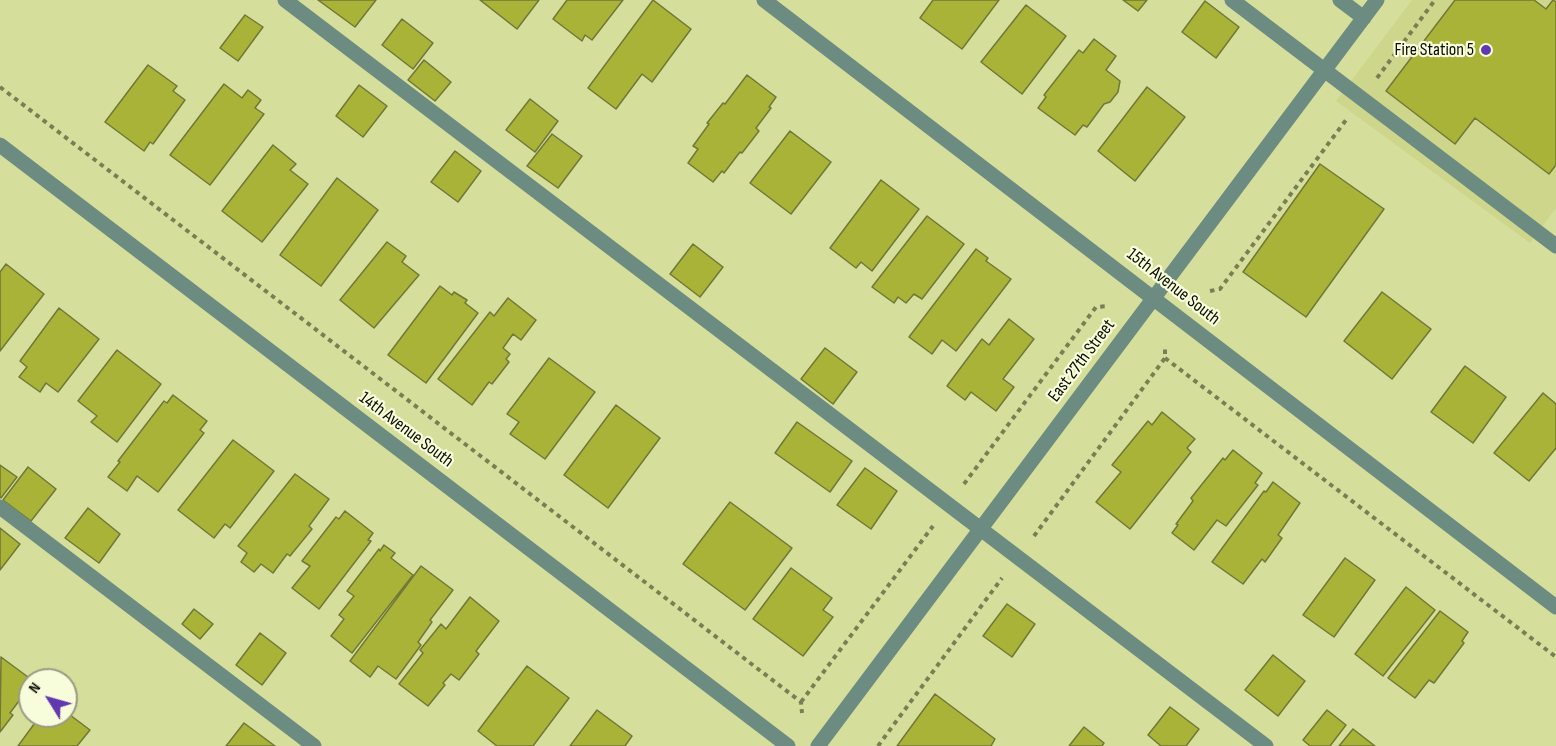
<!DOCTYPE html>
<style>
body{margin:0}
#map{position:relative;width:1556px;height:746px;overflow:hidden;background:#d6de9c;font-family:"Sofia Sans Condensed",sans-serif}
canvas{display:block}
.north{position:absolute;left:18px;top:668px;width:60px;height:60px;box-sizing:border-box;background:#f7fcdb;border:2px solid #999c83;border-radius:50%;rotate:307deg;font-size:16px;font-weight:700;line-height:24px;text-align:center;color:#0c0d00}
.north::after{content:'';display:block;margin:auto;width:21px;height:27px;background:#6238b0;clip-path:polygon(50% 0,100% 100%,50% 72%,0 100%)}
</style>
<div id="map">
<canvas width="1556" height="746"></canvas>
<div class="north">N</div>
</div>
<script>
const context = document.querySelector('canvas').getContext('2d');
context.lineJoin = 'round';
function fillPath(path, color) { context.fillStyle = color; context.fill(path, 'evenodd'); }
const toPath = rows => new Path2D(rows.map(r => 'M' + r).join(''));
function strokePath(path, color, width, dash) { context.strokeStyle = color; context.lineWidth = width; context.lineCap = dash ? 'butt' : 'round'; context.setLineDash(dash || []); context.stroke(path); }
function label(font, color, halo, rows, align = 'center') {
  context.font = font + ' "Sofia Sans Condensed",sans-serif'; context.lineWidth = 4.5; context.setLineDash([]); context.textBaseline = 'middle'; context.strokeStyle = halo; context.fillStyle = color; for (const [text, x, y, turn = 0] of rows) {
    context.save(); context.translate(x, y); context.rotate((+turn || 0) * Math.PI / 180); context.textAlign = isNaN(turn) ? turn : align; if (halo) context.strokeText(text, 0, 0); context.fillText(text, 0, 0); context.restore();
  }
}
fillPath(toPath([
 [1412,0,1556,0,1556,208,1530,243,1336,101]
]), '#cdd68b');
const building = toPath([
 [318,0,376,0,355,27,318,0],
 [480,0,539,0,517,29,480,0],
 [567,0,623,0,592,40,585,35,582,41,553,19,567,0],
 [653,0,691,29,652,82,642,74,616,109,588,88,653,0],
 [933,0,999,0,962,49,920,18,933,0],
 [1123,0,1147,0,1138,11,1123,0],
 [1455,0,1534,0,1546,9,1553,0,1556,2,1556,165,1549,174,1475,118,1455,144,1386,91,1455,0],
 [1205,1,1239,27,1216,58,1182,32,1205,1],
 [1026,5,1066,36,1022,94,981,62,1026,5],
 [245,15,263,27,238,61,220,48,245,15],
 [402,19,433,43,413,69,382,45,402,19],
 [1094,39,1116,56,1106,70,1120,81,1118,92,1110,102,1104,104,1087,127,1083,125,1075,135,1038,108,1046,97,1044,95,1079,50,1083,53,1094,39],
 [424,60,451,82,435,101,408,80,424,60],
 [148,65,177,86,173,91,185,100,153,144,150,142,144,151,105,122,148,65],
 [747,75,776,97,769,107,771,108,756,128,759,131,742,153,740,152,724,173,722,171,713,182,688,163,698,149,693,146,709,124,707,123,723,103,725,104,747,75],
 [224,84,242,98,248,90,261,100,255,108,264,114,210,185,170,155,224,84],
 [359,85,387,106,363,137,336,116,359,85],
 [1147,87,1185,117,1135,181,1098,151,1147,87],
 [530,99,558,121,535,152,506,130,530,99],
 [790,131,831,162,791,214,750,183,790,131],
 [552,134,582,156,558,188,527,166,552,134],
 [273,145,296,164,290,170,308,184,262,242,222,211,273,145],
 [455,151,481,171,458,202,431,182,455,151],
 [1320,164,1384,209,1306,317,1243,272,1320,164],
 [337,178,378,210,321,286,280,255,337,178],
 [881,180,919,209,872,271,861,262,856,268,830,248,881,180],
 [927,216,964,244,922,299,914,294,906,303,898,297,894,303,872,287,927,216],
 [387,242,406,256,402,262,419,275,374,328,340,300,387,242],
 [693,244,723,267,700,297,670,274,693,244],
 [976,249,988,258,986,261,1011,279,956,351,942,340,932,354,909,337,976,249],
 [6,264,44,294,0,351,0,272,6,264],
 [440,286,452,295,454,292,467,300,465,303,478,313,426,383,388,355,440,286],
 [1382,292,1431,329,1392,379,1344,341,1382,292],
 [508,298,536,320,521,340,513,334,503,348,510,354,506,359,509,362,492,384,489,382,472,405,438,379,490,312,494,316,508,298],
 [59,308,99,339,58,392,46,383,40,392,19,377,27,367,20,361,59,308],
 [1009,319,1034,339,1003,379,1014,387,996,411,971,392,965,400,947,386,982,339,989,345,1009,319],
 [825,348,857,372,833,404,801,379,825,348],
 [117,350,161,384,117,442,91,422,97,416,78,401,117,350],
 [549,358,595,392,545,459,510,434,519,422,507,414,549,358],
 [1465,366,1506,397,1473,443,1431,412,1465,366],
 [1543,393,1556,404,1556,448,1529,481,1494,453,1543,393],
 [173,395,207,421,200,430,204,433,158,492,137,476,127,491,108,477,120,462,118,461,164,401,167,403,173,395],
 [616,405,660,438,608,508,564,475,616,405],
 [1162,412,1195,439,1187,448,1191,452,1130,529,1096,502,1121,472,1112,465,1148,421,1152,425,1162,412],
 [797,422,852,461,830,492,775,453,797,422],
 [233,440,274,471,230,528,225,524,214,538,178,510,233,440],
 [1233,450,1262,473,1255,483,1258,485,1226,526,1217,520,1194,550,1172,533,1178,525,1176,524,1193,501,1191,498,1223,458,1225,460,1233,450],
 [0,465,17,477,1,498,0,497,0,465],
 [28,467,56,489,31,521,3,500,28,467],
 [865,468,897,491,871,529,837,505,865,468],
 [295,474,329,499,309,526,312,529,290,556,287,554,273,573,261,564,254,572,241,562,247,553,238,546,295,474],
 [1273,482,1300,503,1278,535,1282,538,1265,562,1262,559,1243,584,1212,562,1264,491,1266,492,1273,482],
 [730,502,792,548,745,610,683,564,730,502],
 [88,508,120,534,99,563,65,538,88,508],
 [345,511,373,533,368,540,371,541,319,609,292,588,310,566,302,561,336,517,339,519,345,511],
 [0,528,20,544,0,570,0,528],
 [384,545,395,553,391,558,413,575,352,653,331,636,344,619,339,615,354,596,347,591,379,549,380,551,384,545],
 [1345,558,1375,580,1334,637,1303,615,1345,558],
 [421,566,453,590,430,620,432,622,418,642,421,645,396,679,378,666,370,677,350,661,421,566],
 [791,568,832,598,823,610,833,617,803,656,753,619,791,568],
 [1406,587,1435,610,1383,676,1355,654,1406,587],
 [470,597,499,621,476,651,479,654,459,680,451,674,443,683,445,685,428,706,399,684,423,653,420,650,441,624,446,629,470,597],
 [1007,604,1035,624,1012,657,983,636,1007,604],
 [194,609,213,624,200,639,182,624,194,609],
 [1440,611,1468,632,1462,641,1464,643,1434,683,1429,680,1415,698,1388,678,1440,611],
 [260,633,286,653,262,685,236,665,260,633],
 [1273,655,1305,681,1278,716,1245,690,1273,655],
 [1,657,32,680,30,680,30,686,10,713,13,715,0,732,1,657],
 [527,666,569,698,533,746,497,746,478,731,527,666],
 [935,694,995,739,991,746,897,746,935,694],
 [1170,707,1199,729,1186,746,1161,746,1148,735,1170,707],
 [597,710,632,736,625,746,570,746,597,710],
 [1327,710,1346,725,1330,746,1310,746,1303,740,1327,710],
 [66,712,90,730,77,746,18,746,40,716,66,716,66,712],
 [244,723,275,746,226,746,244,723],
 [1084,727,1104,743,1102,746,1069,746,1084,727],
 [1353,729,1375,746,1339,746,1353,729]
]);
fillPath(building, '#a8b337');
strokePath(building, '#717838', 1.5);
strokePath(toPath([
 [1377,78,1435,0],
 [0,87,801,702,802,713],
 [1210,291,1220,289,1346,120],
 [1165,358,1556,657],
 [964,484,1096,307,1108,306],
 [1034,536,1165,358,1165,349],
 [801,702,933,526],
 [878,746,1002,578]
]), '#797e54', 4, [4.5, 4.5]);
strokePath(toPath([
 [285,0,1266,746],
 [764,0,1556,607],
 [1232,0,1556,246],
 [1340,0,1364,18],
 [0,145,788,746],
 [0,507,314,746],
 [818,746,1377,0]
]), '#6c8c82', 15);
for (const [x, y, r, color] of [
 [1486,50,6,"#6238b0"]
]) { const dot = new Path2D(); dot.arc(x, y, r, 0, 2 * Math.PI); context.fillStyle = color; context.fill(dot); strokePath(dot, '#f7fcdb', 2); }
label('18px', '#0c0d00', '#f7fcdb', [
 ["Fire Station 5",1474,50]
], 'right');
label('18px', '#0c0d00', '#f7fcdb', [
 ["15th Avenue South",1173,287,38],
 ["East 27th Street",1082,361,-53],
 ["14th Avenue South",406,430,37]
]);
</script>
